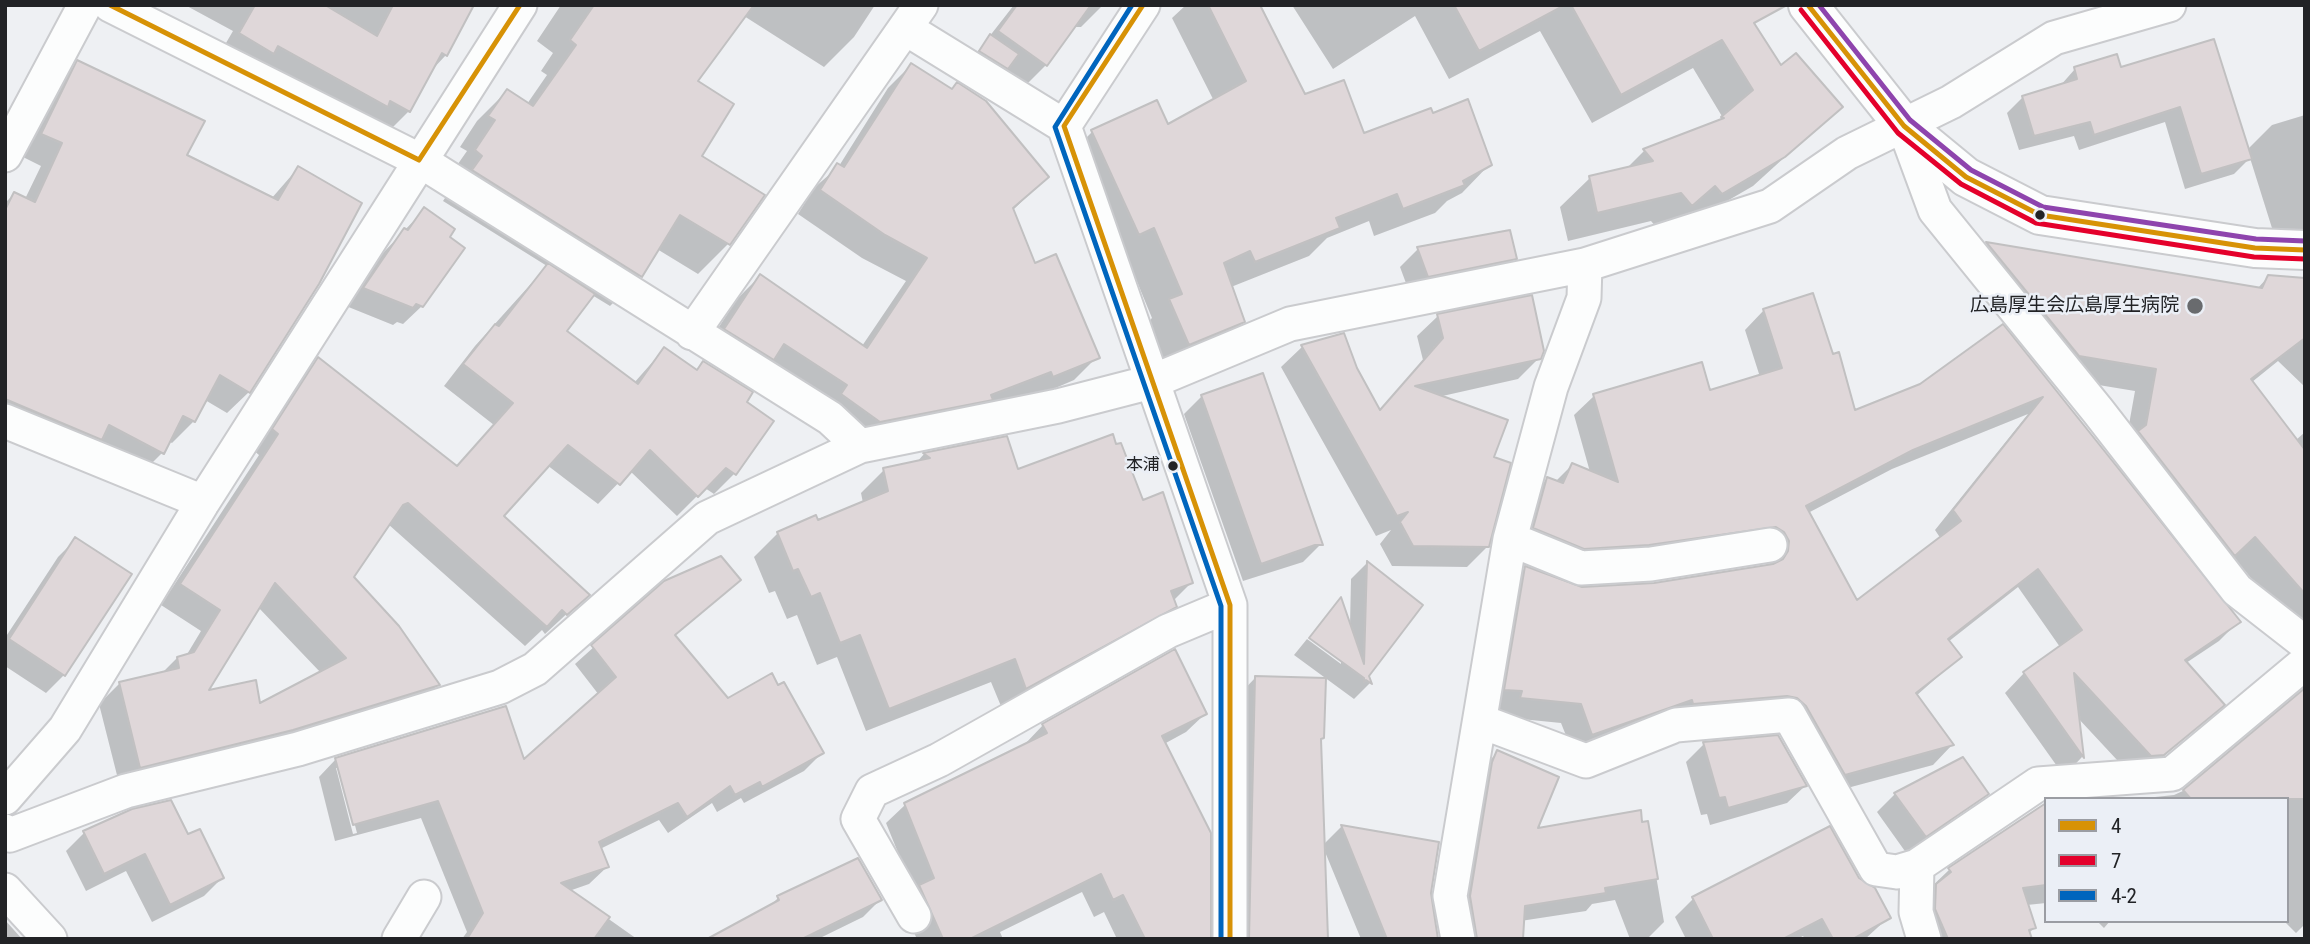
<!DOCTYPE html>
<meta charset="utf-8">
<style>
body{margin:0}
#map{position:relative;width:2310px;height:944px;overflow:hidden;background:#eef0f3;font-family:"Roboto Condensed",sans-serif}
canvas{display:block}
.frame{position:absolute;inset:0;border:7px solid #222326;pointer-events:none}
.legend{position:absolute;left:2044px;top:797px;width:245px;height:126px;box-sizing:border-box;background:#ebeff6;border:2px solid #9b9da3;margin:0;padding:9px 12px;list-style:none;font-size:21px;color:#222326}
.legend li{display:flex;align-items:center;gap:14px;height:35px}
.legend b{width:35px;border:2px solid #9b9da3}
</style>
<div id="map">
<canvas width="2310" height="944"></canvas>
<div class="frame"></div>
<ul class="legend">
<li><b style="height:9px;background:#d79206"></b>4</li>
<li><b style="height:9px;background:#e4002b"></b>7</li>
<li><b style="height:9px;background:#0065bd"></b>4-2</li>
</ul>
</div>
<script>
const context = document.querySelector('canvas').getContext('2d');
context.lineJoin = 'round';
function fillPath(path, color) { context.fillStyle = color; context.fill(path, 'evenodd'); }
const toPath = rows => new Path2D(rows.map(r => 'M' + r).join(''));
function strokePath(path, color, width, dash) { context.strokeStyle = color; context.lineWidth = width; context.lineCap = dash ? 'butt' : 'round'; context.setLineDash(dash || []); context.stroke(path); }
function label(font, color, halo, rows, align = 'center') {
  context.font = font + ' "Roboto Condensed","Noto Sans JP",sans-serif'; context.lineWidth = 5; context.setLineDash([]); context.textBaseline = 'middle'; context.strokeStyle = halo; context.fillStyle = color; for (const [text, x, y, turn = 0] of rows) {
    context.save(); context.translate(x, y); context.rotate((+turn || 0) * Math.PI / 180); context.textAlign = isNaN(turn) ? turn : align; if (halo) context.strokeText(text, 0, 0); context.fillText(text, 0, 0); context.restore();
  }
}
fillPath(toPath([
 [185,5,472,5,446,55,431,71,409,111,388,132,219,55,233,31],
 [561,5,875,5,854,37,824,67,744,16,695,82,699,157,728,244,698,274,657,249,640,276,610,306,592,295,564,331,634,383,664,349,696,371,703,363,744,402,734,474,714,494,705,488,677,516,630,471,598,504,547,465,501,516,587,595,545,634,542,630,525,646,388,524,351,577,438,685,417,705,120,787,99,704,120,683,162,673,177,658,186,656,201,631,161,605,259,455,253,450,298,380,318,360,456,468,494,425,444,386,475,346,547,266,443,201,453,186,446,181,467,151,460,147,477,121,507,91,527,104,547,75,541,71,553,53,537,41],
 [258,607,321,673,259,705,206,692],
 [1014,5,1103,5,1081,27,1073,27,1046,65,1024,87,971,60],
 [1186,5,1258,5,1304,96,1363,136,1432,115,1490,164,1462,193,1447,201,1435,213,1374,236,1369,221,1327,238,1309,256,1231,287,1243,322,1215,350,1161,372,1141,329,1152,318,1126,255,1064,160,1092,132,1167,126,1214,101,1172,18],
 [1292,5,1742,5,1781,68,1841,106,1753,186,1691,222,1685,214,1662,234,1651,221,1568,241,1560,207,1590,178,1626,169,1644,151,1723,118,1693,68,1592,123,1540,31,1449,79,1415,16,1333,69],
 [2213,41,2247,150,2272,125,2305,115,2305,235,2277,244,2250,158,2234,174,2185,189,2165,122,2079,150,2074,136,2019,150,2007,113,2023,97,2060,86,2075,69,2120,70],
 [78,62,185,155,271,199,298,168,249,392,227,413,205,400,194,421,172,443,168,441,162,453,140,475,5,431,5,203,14,194,25,199,41,166,21,156,56,84],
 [911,65,1047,177,1012,211,1034,265,1097,357,1074,380,1030,399,1028,394,976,414,856,445,702,353,737,299,760,276,862,346,906,281,862,258,798,214,814,188,839,166,888,88],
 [424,210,422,306,403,324,397,322,393,325,346,306,382,254],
 [1987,244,2257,289,2268,277,2305,281,2305,387,2278,361,2252,382,2296,440,2305,432,2305,657,2279,611,2233,557,2212,576,2125,447,2135,391,2056,378,1966,266],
 [1418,249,1515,258,1497,277,1410,294,1400,267],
 [1764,310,1831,356,1854,412,1921,385,2002,327,2238,622,2219,641,2186,663,2223,705,2143,774,2131,775,2077,717,2082,757,2064,776,2005,693,2024,673,2060,647,2018,587,1948,642,1960,657,1916,696,1952,745,1933,765,1825,794,1786,725,1573,753,1561,723,1501,717,1504,711,1485,709,1506,588,1525,568,1582,589,1654,585,1769,566,1770,562,1514,547,1527,499,1547,479,1555,482,1572,465,1590,472,1574,415,1594,396,1709,392,1760,377,1745,330],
 [2028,414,1935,530,1941,539,1857,603,1808,513,1892,469],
 [1438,316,1539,358,1518,379,1438,397,1492,458,1488,546,1467,567,1392,566,1380,544,1391,530,1376,536,1281,367,1302,347,1343,335,1355,368,1379,411,1423,360,1417,336],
 [1202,396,1321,544,1303,562,1243,581,1184,414],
 [1005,438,1017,471,1142,502,1191,583,1173,601,1175,606,1151,630,1003,711,991,682,866,731,837,657,817,665,797,615,787,619,775,591,769,593,754,557,778,533,863,503,861,493,884,470,916,463,924,454],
 [76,539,64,675,46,693,5,666,5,638,58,557],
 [1367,563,1367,676,1370,683,1354,699,1294,655,1307,639,1341,664,1341,659,1310,636,1341,601,1350,626,1351,579],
 [738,580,674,636,728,701,822,753,804,771,744,803,741,798,717,812,712,803,668,833,659,820,600,849,607,867,589,884,569,891,637,939,462,939,467,932,421,818,335,841,319,777,336,759,523,762,599,695,575,664,665,583],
 [336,768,340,768,357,833,353,834],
 [2305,674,2305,924,2296,933,2284,921,2287,921,2287,799,2136,799,2174,795,2185,790,2302,692,2301,678],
 [1255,678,1319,741,1323,845,1341,827,1437,844,1429,893,1438,939,1361,939,1323,847,1323,939,1232,939,1238,696],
 [1205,714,1186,732,1164,744,1200,939,1117,939,1104,912,1094,917,1082,892,1000,932,1003,939,917,939,901,906,914,892,886,823,905,805,1025,744,1043,725],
 [1704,744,1805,786,1787,803,1710,825,1707,814,1701,815,1686,762],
 [1498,752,1535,830,1647,823,1664,922,1647,939,1630,939,1615,900,1592,904,1586,911,1455,931,1480,770],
 [1895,794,1958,813,1940,832,1907,854,1877,812],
 [2046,809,2046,903,2027,905,2034,928,2028,934,2030,939,1916,939,1927,891,1949,870],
 [84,833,187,836,222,878,204,896,152,922,126,871,86,891,66,851],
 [1858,880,1888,918,1865,939,1805,939,1803,936,1797,939,1686,939,1675,917,1693,899],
 [778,898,880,900,863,917,818,939,711,939,768,908],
 [5,920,22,939,5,939],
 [2097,921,2110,921,2104,928]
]), '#0003');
const building = toPath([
 [255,5,325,5,377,36,393,5,474,5,447,56,442,53,410,112,390,101,388,107,278,46,274,54,239,33,255,5],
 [594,5,754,5,698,81,734,104,702,156,765,195,730,245,680,215,642,277,472,170,482,156,475,150,495,120,488,116,507,89,533,106,576,45,570,40,594,5],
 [1017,5,1091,5,1047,66,998,31,1017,5],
 [1208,5,1260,5,1305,94,1344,80,1364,133,1431,108,1433,113,1468,99,1492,165,1463,181,1465,185,1403,209,1397,194,1336,218,1340,228,1255,262,1250,251,1224,263,1245,322,1189,345,1169,299,1182,294,1154,228,1139,235,1091,130,1157,100,1168,124,1246,81,1208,5],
 [1454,5,1565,5,1479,51,1454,5],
 [1571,5,1787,5,1754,23,1781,65,1796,53,1843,107,1785,157,1722,194,1715,186,1692,206,1681,193,1597,213,1589,176,1653,161,1643,149,1724,118,1721,117,1753,90,1722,40,1621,95,1571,5],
 [990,34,1019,54,1008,69,979,51,990,34],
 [2214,39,2252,159,2201,174,2180,107,2094,135,2090,122,2034,136,2022,96,2077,79,2074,67,2117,54,2121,67,2214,39],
 [77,60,205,121,187,155,278,200,298,166,362,203,319,284,250,393,220,375,195,422,183,416,164,454,109,425,102,440,5,399,5,210,14,192,35,202,62,143,41,134,77,60],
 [911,63,952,89,957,82,986,101,1049,177,1013,208,1035,263,1056,254,1100,358,1053,377,1051,372,991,395,993,400,880,422,841,394,847,385,784,344,774,360,724,329,760,274,867,348,927,258,885,235,820,190,837,163,844,167,911,63],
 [424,207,455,229,450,237,465,248,423,307,416,304,413,308,363,288,404,228,408,230,424,207],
 [1510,230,1517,259,1428,277,1417,247,1510,230],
 [1986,242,2262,288,2268,275,2305,278,2305,338,2251,379,2305,450,2305,594,2255,537,2235,556,2138,431,2146,425,2156,369,2079,356,1986,242],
 [548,263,595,294,567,331,638,384,664,347,697,370,703,361,753,392,747,402,774,421,736,475,726,468,698,497,650,450,620,485,568,445,504,516,590,595,567,615,562,610,547,627,408,503,403,505,354,577,399,626,440,685,293,730,140,768,119,682,179,668,177,657,194,652,220,610,180,584,278,434,272,429,318,357,457,466,513,403,463,364,495,324,499,326,548,263],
 [275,583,346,658,260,703,256,680,209,690,275,583],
 [1813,293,1833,354,1839,352,1855,410,1920,384,2003,324,2241,622,2185,660,2225,705,2164,755,2151,756,2074,673,2084,758,2023,672,2082,630,2038,569,1948,639,1962,657,1916,693,1954,745,1845,775,1806,706,1797,698,1787,696,1693,704,1692,700,1592,735,1581,704,1520,698,1522,691,1504,690,1525,566,1582,587,1654,583,1773,564,1783,559,1788,551,1789,541,1784,532,1776,527,1649,545,1584,549,1533,528,1547,477,1563,483,1572,463,1618,482,1593,394,1702,362,1710,390,1782,368,1763,309,1813,293],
 [2043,397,1953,510,1961,521,1857,600,1806,506,1913,450,2043,397],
 [1532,295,1544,351,1541,359,1415,386,1508,420,1494,457,1511,463,1489,547,1413,546,1400,522,1408,512,1397,516,1301,345,1344,333,1357,368,1380,410,1443,338,1437,314,1532,295],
 [1263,373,1323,545,1315,545,1261,564,1201,395,1263,373],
 [1113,434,1116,444,1121,443,1143,500,1163,492,1193,583,1171,591,1177,607,1026,689,1015,659,889,709,860,635,840,643,820,593,811,597,798,569,793,571,777,532,816,515,818,520,888,491,883,468,930,458,923,453,1007,436,1018,469,1113,434],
 [75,537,132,574,65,676,9,639,75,537],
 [721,556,741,580,675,635,728,698,772,673,778,685,784,682,824,753,762,787,760,782,735,795,730,786,687,817,678,803,599,842,609,867,561,883,610,917,594,939,467,939,483,913,438,801,353,825,335,758,506,706,524,759,616,677,591,645,664,581,721,556],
 [1367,561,1423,605,1369,676,1372,684,1366,680,1364,682,1364,678,1309,638,1341,597,1364,664,1367,561],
 [1175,649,1207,714,1162,736,1211,833,1211,939,1145,939,1123,895,1113,900,1101,874,970,939,943,939,919,885,934,878,904,803,1047,733,1042,724,1175,649],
 [1255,676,1326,678,1324,738,1321,739,1328,939,1249,939,1255,676],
 [2305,688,2305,799,2191,799,2183,790,2305,688],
 [1778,735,1807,786,1728,808,1725,797,1719,798,1703,742,1778,735],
 [1497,750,1559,777,1538,828,1641,810,1642,822,1648,821,1658,879,1605,888,1606,893,1525,906,1523,939,1477,939,1470,896,1492,762,1497,750],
 [1963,757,1989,794,1926,837,1894,793,1963,757],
 [171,800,188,834,200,829,224,878,170,905,145,854,104,874,83,831,132,809,171,800],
 [2046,803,2046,885,2023,888,2036,928,2029,930,2032,939,1948,939,1935,909,1936,884,1951,872,1948,868,2046,803],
 [1341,825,1439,842,1431,893,1438,939,1387,939,1341,825],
 [1830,826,1859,878,1875,888,1891,918,1853,939,1833,939,1822,919,1783,939,1713,939,1692,897,1830,826],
 [858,858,882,900,802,939,707,939,779,900,777,896,858,858]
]);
fillPath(building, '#dfd7d9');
strokePath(building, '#c1c0c1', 2);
const street = toPath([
 [110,5,419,160,830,418,860,446],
 [1143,5,1064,126,1230,605,1230,939],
 [905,28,1064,126],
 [1904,126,1935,210,2098,411,2237,590,2305,643],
 [5,155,85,5],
 [692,333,921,5],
 [5,421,203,502],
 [1510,539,1581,568,1651,564,1770,545],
 [1480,721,1586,761,1676,725,1789,715,1876,869,1897,872,1917,866],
 [5,798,65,729,203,502,520,5],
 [5,831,10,835,126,791,298,749,500,687,535,669,707,518,860,446,1058,406,1151,382,1290,324,1585,265,1770,206,1847,153,1951,102,2054,38,2169,5],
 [5,890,50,939],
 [914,916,858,819,872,791,939,760,1168,631,1230,605],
 [399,939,424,897],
 [1458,939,1450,896,1510,539,1551,387,1584,298,1585,265],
 [1924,939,1916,912,1917,866,2038,784,2172,774,2305,663]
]);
const secondary = toPath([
 [1808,5,1904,126,1966,177,2040,215,2255,248,2305,250]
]);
strokePath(street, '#cacbce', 37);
strokePath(secondary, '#cacbce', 42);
strokePath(street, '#fcfdfd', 33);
strokePath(secondary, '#fcfdfd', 38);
strokePath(toPath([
 [110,5,419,160],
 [1143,5,1064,126,1230,605,1230,939],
 [1808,5,1904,126,1966,177,2040,215,2255,248,2305,250],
 [419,160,520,5]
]), '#d79206', 5);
strokePath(toPath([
 [1801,10,1898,133,1961,184,2036,223,2254,257,2305,259]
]), '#e4002b', 5);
strokePath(toPath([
 [1132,5,1055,127,1221,606,1221,939]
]), '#0065bd', 5);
strokePath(toPath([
 [1819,5,1910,120,1971,170,2043,207,2256,239,2305,241]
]), '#8e44ad', 5);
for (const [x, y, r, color] of [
 [2040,215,6,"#222326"],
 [2195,306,9,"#696b6e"],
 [1173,466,6,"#222326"]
]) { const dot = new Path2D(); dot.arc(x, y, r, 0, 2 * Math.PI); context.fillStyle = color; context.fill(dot); strokePath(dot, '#ebeff6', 2.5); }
label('17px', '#222326', '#ebeff6', [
 ["本浦",1160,466]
], 'right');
label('19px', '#222326', '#ebeff6', [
 ["広島厚生会広島厚生病院",2179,306]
], 'right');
</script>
